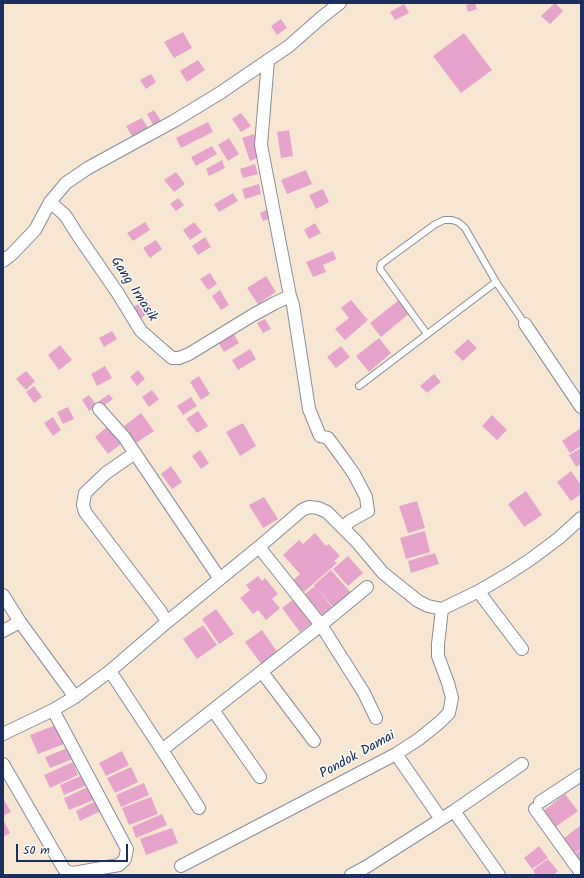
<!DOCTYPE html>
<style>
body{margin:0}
#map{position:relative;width:584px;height:878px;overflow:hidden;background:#f7e7d2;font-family:Kalam,sans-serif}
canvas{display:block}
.frame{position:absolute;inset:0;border:4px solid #1b2f5e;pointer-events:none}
.scale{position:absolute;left:16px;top:844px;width:112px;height:18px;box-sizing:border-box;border:2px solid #1b2f5e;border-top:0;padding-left:5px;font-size:12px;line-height:14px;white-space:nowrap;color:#1b2f5e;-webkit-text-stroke:3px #fdfcf7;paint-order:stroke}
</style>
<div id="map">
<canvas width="584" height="878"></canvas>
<div class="frame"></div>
<div class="scale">50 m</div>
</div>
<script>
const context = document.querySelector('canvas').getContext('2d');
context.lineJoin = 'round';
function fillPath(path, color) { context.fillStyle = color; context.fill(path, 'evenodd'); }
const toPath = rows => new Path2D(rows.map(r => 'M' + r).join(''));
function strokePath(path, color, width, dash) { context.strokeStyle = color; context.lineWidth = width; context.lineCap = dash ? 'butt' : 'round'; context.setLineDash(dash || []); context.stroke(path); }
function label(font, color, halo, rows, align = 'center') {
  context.font = font + ' Kalam,sans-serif'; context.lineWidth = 3; context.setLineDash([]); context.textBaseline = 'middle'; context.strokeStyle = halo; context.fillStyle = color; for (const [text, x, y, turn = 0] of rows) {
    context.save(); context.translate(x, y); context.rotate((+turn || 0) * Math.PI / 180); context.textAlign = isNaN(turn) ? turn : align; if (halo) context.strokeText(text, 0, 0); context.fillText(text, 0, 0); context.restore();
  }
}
fillPath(toPath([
 [474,3,475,3,477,9,468,12,466,5],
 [555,3,563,11,550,24,541,16],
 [404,4,409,13,395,20,390,12],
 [281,19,287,28,277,35,271,26],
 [183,32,192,48,174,58,164,42],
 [464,33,492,70,461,93,433,56],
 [198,60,205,70,187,82,180,71],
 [151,74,156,82,146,89,140,80],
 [154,110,161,121,153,125,147,114],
 [241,113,251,126,241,132,232,119],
 [142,118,149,129,133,138,126,126],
 [208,122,213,132,181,148,176,138],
 [289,130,293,156,281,158,277,132],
 [254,134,262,156,250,161,242,138],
 [229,138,239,154,228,161,218,145],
 [212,146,217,154,196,166,191,157],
 [222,160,225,168,209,176,206,169],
 [255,164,258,174,243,178,240,169],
 [306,170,312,184,287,194,281,180],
 [176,172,185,184,174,192,164,180],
 [259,184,261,194,245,199,242,189],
 [323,189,329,202,316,209,309,195],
 [233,193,238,201,219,212,214,204],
 [178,198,184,205,176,211,170,204],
 [270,208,273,217,263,221,260,213],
 [145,222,150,230,133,241,127,233],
 [194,222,202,232,190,240,183,230],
 [315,223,321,233,309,239,304,230],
 [205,237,211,247,198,255,192,246],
 [156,240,162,249,150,258,143,248],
 [333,251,336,259,323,265,326,272,313,277,306,262],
 [210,273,217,284,208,290,200,279],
 [266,276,276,292,258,304,247,288],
 [220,290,229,305,221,310,212,296],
 [146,299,153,310,138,320,130,309],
 [351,300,368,320,345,340,335,329,349,318,341,308],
 [399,300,410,313,381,337,370,323],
 [265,319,271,329,263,333,257,323],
 [112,331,117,339,104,347,99,338],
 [233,333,239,343,224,352,218,342],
 [379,338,391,353,369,372,356,356],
 [468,339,477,348,463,361,454,352],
 [60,345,72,360,59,370,48,355],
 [341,346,350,357,336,368,327,357],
 [250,349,256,359,238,370,232,360],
 [105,366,112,378,97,386,91,374],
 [138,370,145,379,137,386,130,377],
 [26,371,35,381,26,390,16,379],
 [434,374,441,382,427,393,420,386],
 [199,376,210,394,201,400,190,382],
 [34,386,42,397,34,403,26,392],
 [152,390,159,399,149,407,142,397],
 [109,394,113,399,102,407,98,402],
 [89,395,97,406,89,411,82,400],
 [191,397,197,406,183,415,177,406],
 [68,407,74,419,63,424,57,412],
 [198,411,208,426,197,433,186,419],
 [141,413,154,431,136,443,124,426],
 [492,415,507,430,497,440,482,426],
 [53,417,61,430,53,436,44,423],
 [243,423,256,446,240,456,226,432],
 [108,426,122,443,108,454,95,437],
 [581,428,581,446,570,453,562,441],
 [581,448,581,464,576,467,569,455],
 [200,450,209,463,201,469,192,456],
 [171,466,182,482,172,489,161,474],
 [571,471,581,485,581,494,571,501,557,482],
 [526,491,542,515,524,527,508,504],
 [264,497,278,519,263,528,249,505],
 [417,501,425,528,408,533,399,506],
 [425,531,430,552,406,559,400,538],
 [315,533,326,546,329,544,340,556,334,561,337,563,304,592,293,580,300,574,283,555,299,540,303,544],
 [435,553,439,564,411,573,408,561],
 [348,556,363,573,348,586,333,569],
 [331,570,351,593,334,608,314,585],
 [258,576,262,581,265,578,278,594,272,599,280,608,266,620,258,610,253,614,240,598,250,590,246,585],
 [315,586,332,607,322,615,305,594],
 [295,598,313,622,300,632,282,608],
 [216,609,234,634,219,644,202,619],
 [203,625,217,645,197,659,183,639],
 [262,630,278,653,262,665,245,642],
 [56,725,64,744,38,754,30,735],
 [70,747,75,758,50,768,45,757],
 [122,751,129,765,106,776,99,763],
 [73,762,78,775,50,788,44,775],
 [131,767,138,782,115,793,107,778],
 [83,775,87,785,64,795,60,785],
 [144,783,149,795,121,807,116,795],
 [90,786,96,799,69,810,64,798],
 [565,794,578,811,554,828,542,812],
 [151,797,158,814,129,825,122,808],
 [3,798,11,812,3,816],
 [96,801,101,811,80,821,76,811],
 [162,814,167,825,136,838,132,827],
 [3,819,10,833,3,837],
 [581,825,581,849,575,853,564,838],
 [172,828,178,843,146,855,140,839],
 [539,846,548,858,532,869,524,858],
 [581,850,581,862,575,854],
 [548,859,558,871,553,875,536,875,533,870]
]), '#e6a4cd');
const lane = toPath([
 [427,334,380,269,381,264,434,225,444,220,452,220,458,222,465,228,496,282,525,324],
 [359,386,496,282]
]);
const street = toPath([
 [268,60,261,145,290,296,293,305,309,409,320,436,328,438,342,457,354,474,366,497,368,511,350,521,343,528],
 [50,202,65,215,79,237,117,292,141,331,172,358,179,358,189,354,253,315,275,303,290,296],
 [3,261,12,254,35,230,50,202,66,183,88,168,174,121,220,93,289,46,322,17,340,3],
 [525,324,581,407],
 [99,409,124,437,220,579],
 [135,453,106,473,85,493,83,505,85,512,161,612,167,622],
 [259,547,321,625,364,693,376,718],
 [479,591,484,599,522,649],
 [3,595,20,622,75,697],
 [3,631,16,624],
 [110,671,162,750,199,808],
 [262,672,314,741],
 [213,710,260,777],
 [3,734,53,710,75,697,110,671,167,622,259,547,302,510,309,507,318,508,327,512,357,542,383,573,418,601,428,606,442,609,479,591,508,574,531,559,559,538,581,518],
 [162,750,321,625,367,587],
 [396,754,441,819],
 [3,764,64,869,68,872,73,873,119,865,125,859,127,849,53,710],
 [540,802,581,775],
 [535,809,581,873],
 [454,811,499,875],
 [181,866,396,754,419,739,440,722,449,713,452,698,448,683,438,656,438,644,442,609],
 [351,875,366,867,454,811,522,764]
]);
strokePath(lane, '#898b98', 8);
strokePath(street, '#898b98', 14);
strokePath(lane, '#fff', 6);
strokePath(street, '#fff', 12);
label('14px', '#1b2f5e', '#fdfcf7', [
 ["Gang Irnasik",133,290,57],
 ["Pondok Damai",358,756,-29]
]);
</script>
